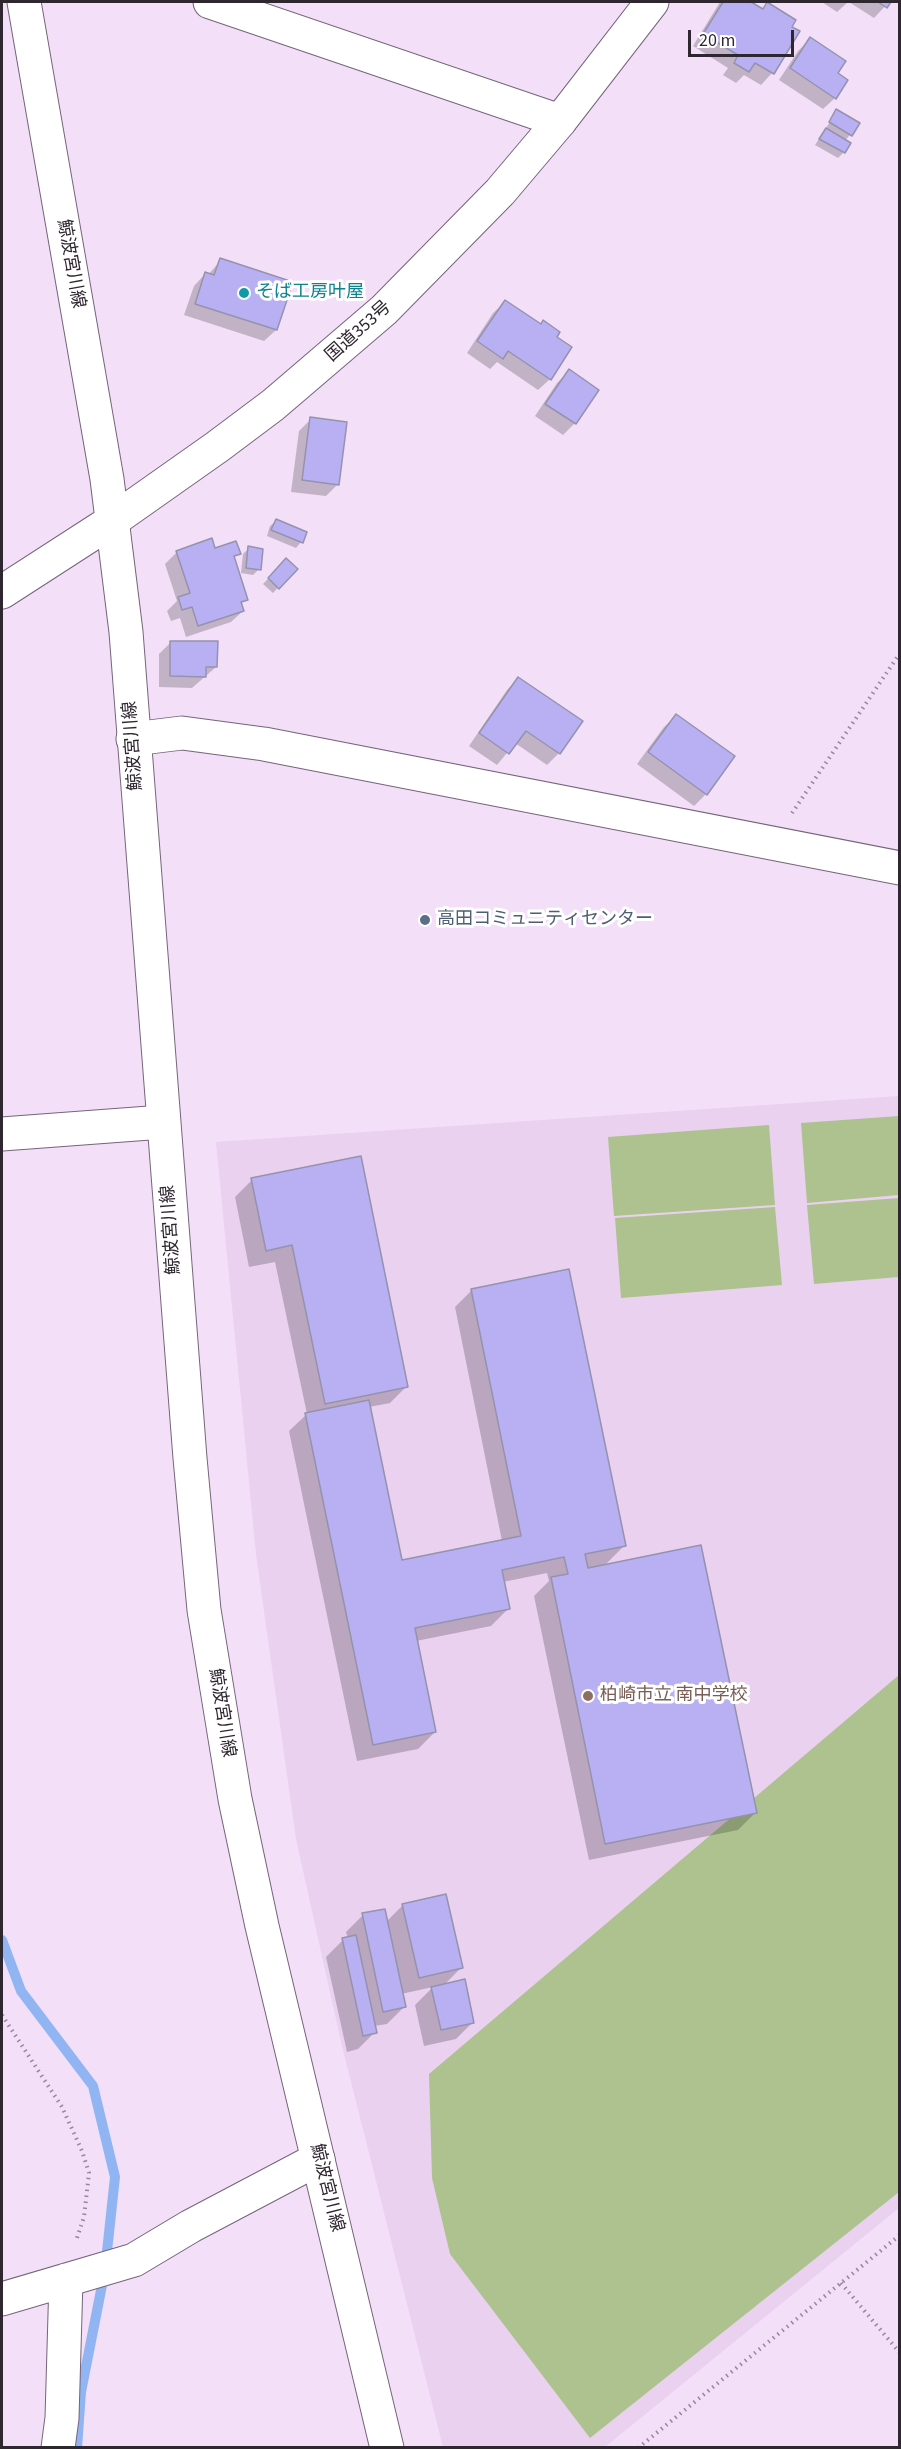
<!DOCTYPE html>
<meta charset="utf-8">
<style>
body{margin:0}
#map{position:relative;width:901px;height:2449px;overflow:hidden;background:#f3dff8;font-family:"Source Sans 3",sans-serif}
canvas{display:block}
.frame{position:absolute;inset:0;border:3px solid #2f2730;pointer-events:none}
.scale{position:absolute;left:688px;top:30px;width:106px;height:27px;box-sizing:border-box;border:3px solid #2f2730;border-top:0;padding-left:8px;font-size:18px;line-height:21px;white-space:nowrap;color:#2f2730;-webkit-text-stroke:4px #fff;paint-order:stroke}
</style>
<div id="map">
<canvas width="901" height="2449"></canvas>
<div class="frame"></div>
<div class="scale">20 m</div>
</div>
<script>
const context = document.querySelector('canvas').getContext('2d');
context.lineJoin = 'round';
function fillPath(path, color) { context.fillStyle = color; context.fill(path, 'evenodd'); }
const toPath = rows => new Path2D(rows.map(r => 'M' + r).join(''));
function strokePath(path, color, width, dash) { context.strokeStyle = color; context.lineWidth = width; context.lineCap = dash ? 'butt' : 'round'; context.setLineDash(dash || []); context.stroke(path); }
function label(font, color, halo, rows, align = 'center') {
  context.font = font + ' "Source Sans 3","Noto Sans JP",sans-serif'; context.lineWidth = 6; context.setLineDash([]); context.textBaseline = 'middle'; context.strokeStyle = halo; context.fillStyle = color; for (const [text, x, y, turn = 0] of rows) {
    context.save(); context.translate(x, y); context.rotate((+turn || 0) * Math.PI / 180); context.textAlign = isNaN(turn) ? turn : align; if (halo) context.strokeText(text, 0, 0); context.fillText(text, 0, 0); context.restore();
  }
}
fillPath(toPath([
 [899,1096,899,2208,605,2447,443,2447,342,2046,296,1839,256,1554,216,1142]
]), '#e9d1ef');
fillPath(toPath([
 [899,1116,899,1195,807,1203,801,1123],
 [769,1125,775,1205,614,1216,608,1137],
 [899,1198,899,1277,814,1284,807,1205],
 [775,1207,782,1285,621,1298,615,1218],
 [899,1675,899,2192,590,2438,450,2254,432,2178,429,2074]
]), '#aec28f');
fillPath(toPath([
 [720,2,748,2,761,9,767,4,798,32,772,73,761,85,744,75,736,83,723,75,728,68,693,46],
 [822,2,848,2,837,12],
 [849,2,889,2,874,18],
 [810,39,836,73,835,98,823,109,779,80,798,51],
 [837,111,858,124,845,141,844,152,838,158,815,145],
 [221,260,291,283,276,330,264,341,184,315,194,286,205,274,208,275],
 [505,302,555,338,550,379,538,390,497,362,490,369,467,353,493,313],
 [569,371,597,390,575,423,563,435,535,416,557,383],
 [311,419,338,484,326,496,291,492,299,431],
 [276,521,301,542,296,548,267,536,270,526],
 [249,548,259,569,253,575,241,573,243,554],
 [214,550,239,553,233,559,246,599,241,604,243,611,231,622,186,637,180,618,171,621,167,611,177,601,165,564,177,552],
 [286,560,295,569,273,593,263,584],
 [171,642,216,667,192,688,159,687,159,654],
 [518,678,559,753,547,765,515,743,497,765,469,746,507,690],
 [676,716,706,794,694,806,637,764,664,727],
 [252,1180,407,1386,390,1403,369,1407,400,1562,502,1541,455,1307,472,1290,624,1546,604,1566,755,1813,738,1830,589,1860,534,1596,549,1581,547,1573,503,1582,508,1609,491,1626,416,1641,435,1732,418,1749,357,1761,289,1431,307,1414,275,1262,249,1267,235,1197],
 [403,1905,461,1968,443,1986,473,2022,456,2039,424,2046,415,2005,433,1987,401,1994,404,2007,387,2024,374,2026,375,2032,358,2049,347,2052,326,1957,343,1940,348,1939,346,1932,363,1915,386,1922]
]), '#0003');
strokePath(toPath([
 [2,1940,21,1991,93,2086,115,2177,105,2270,81,2392,77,2448]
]), '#90b5f2', 10);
const building = toPath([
 [723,2,751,2,763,9,767,2,796,20,792,27,800,31,774,74,755,63,749,72,734,63,738,55,703,34,723,2],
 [878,2,891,2,887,8,878,2],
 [810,37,846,61,838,73,848,80,836,99,790,68,810,37],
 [836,109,860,123,852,136,829,122,836,109],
 [826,128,851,143,845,153,819,139,826,128],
 [220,258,293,282,277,330,195,304,205,272,214,275,220,258],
 [505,300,541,324,543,320,560,332,557,337,572,347,551,380,508,351,503,359,477,341,505,300],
 [569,369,599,390,576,424,545,404,569,369],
 [310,417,347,422,339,485,302,480,310,417],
 [276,519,307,532,303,543,271,530,276,519],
 [212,538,215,548,236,541,241,554,234,556,248,600,241,602,244,611,198,626,192,607,182,610,178,597,190,593,176,551,212,538],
 [248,546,263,549,261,570,246,568,248,546],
 [286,558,298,569,279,589,268,578,286,558],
 [170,641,218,641,217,667,206,667,206,677,170,676,170,641],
 [518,677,583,721,560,754,526,731,509,754,479,733,518,677],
 [676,714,735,756,707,795,648,752,676,714],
 [361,1156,408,1387,325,1404,292,1245,266,1251,251,1178,361,1156],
 [569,1269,626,1546,585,1554,588,1568,701,1545,757,1813,605,1844,551,1577,568,1574,564,1557,502,1570,510,1609,415,1628,436,1732,373,1745,305,1413,369,1400,402,1560,521,1536,471,1289,569,1269],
 [446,1894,463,1968,419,1978,402,1904,446,1894],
 [385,1909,406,2007,383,2012,362,1913,385,1909],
 [356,1935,377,2033,363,2036,342,1938,356,1935],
 [465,1979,474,2023,441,2030,431,1987,465,1979]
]);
fillPath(building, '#b9b0f4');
strokePath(building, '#9592ad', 1.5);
const street = toPath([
 [210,2,560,121],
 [2,1134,163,1122],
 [2,2299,134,2260,191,2226,318,2159],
 [58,2448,62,2418,66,2280]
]);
const secondary = toPath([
 [133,739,182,733,264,744,900,868]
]);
const primary = toPath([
 [24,2,107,479,126,632,190,1458,204,1610,235,1799,262,1926,387,2448]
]);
const highway = toPath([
 [2,592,112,521,217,447,273,405,384,310,500,192,560,121,652,2]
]);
strokePath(street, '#76647a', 35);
strokePath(secondary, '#76647a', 35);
strokePath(primary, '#76647a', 35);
strokePath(highway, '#76647a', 35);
strokePath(toPath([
 [792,813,900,653],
 [2,2015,62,2107,82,2151,89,2173,84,2217,76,2241],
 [841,2283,900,2353],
 [638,2448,900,2235]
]), '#968899', 4, [1.5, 4.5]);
strokePath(street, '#fff', 33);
strokePath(secondary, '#fff', 33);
strokePath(primary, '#fff', 33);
strokePath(highway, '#fff', 33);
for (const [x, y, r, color] of [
 [244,293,6,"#0f9aa8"],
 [425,920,6,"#5c6f8a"],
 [588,1696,6,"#8d6e63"]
]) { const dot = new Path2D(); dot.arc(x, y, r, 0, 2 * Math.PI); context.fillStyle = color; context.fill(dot); strokePath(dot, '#fff', 2); }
label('18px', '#2f2730', '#fff', [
 ["鯨波宮川線",70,264,80],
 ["国道353号",359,332,-42],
 ["鯨波宮川線",134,746,-94],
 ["鯨波宮川線",172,1230,-94],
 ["鯨波宮川線",221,1713,81],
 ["鯨波宮川線",326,2188,76]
]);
label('18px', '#0d838f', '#fff', [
 ["そば工房叶屋",256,293]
], 'left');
label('18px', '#4e5e75', '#fff', [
 ["高田コミュニティセンター",437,920]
], 'left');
label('18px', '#785e54', '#fff', [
 ["柏崎市立 南中学校",600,1696]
], 'left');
</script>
